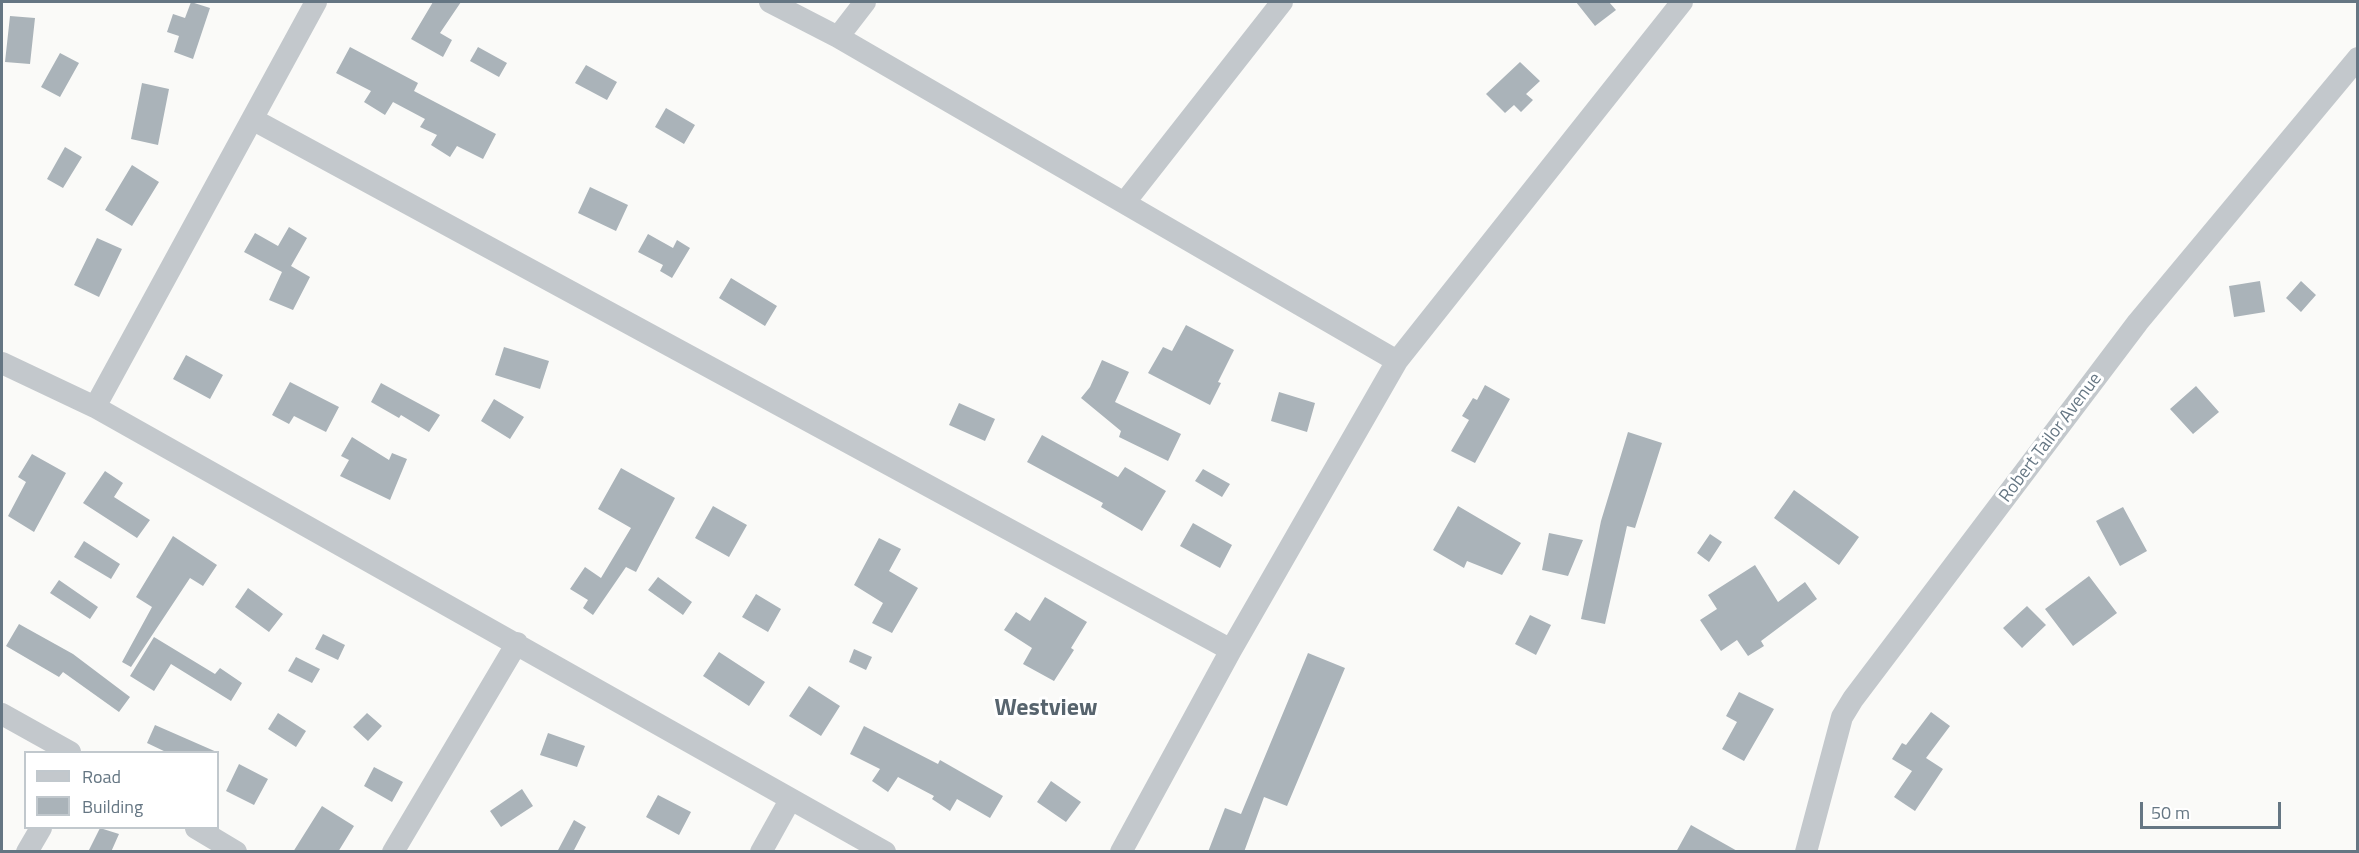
<!DOCTYPE html>
<style>
body{margin:0}
#map{position:relative;width:2359px;height:853px;overflow:hidden;background:#fafaf8;font-family:"Titillium Web",sans-serif}
canvas{display:block}
.frame{position:absolute;inset:0;border:3px solid #657683;pointer-events:none}
.legend{position:absolute;left:24px;top:751px;width:195px;height:78px;box-sizing:border-box;background:#fff;border:2px solid #c1c8cd;margin:0;padding:8px 10px;list-style:none;font-size:18px;color:#657683}
.legend li{display:flex;align-items:center;gap:12px;height:30px}
.legend b{width:30px;border:2px solid #c1c8cd}
.scale{position:absolute;left:2140px;top:802px;width:141px;height:27px;box-sizing:border-box;border:3px solid #657683;border-top:0;padding-left:8px;font-size:18px;line-height:21px;white-space:nowrap;color:#657683;-webkit-text-stroke:4px #fff;paint-order:stroke}
</style>
<div id="map">
<canvas width="2359" height="853"></canvas>
<div class="frame"></div>
<ul class="legend">
<li><b style="height:8px;background:#c3c8cc"></b>Road</li>
<li><b style="height:16px;background:#aab3b9"></b>Building</li>
</ul>
<div class="scale">50 m</div>
</div>
<script>
const context = document.querySelector('canvas').getContext('2d');
context.lineJoin = 'round';
function fillPath(path, color) { context.fillStyle = color; context.fill(path, 'evenodd'); }
const toPath = rows => new Path2D(rows.map(r => 'M' + r).join(''));
function strokePath(path, color, width, dash) { context.strokeStyle = color; context.lineWidth = width; context.lineCap = dash ? 'butt' : 'round'; context.setLineDash(dash || []); context.stroke(path); }
function label(font, color, halo, rows, align = 'center') {
  context.font = font + ' "Titillium Web",sans-serif'; context.lineWidth = 6; context.setLineDash([]); context.textBaseline = 'middle'; context.strokeStyle = halo; context.fillStyle = color; for (const [text, x, y, turn = 0] of rows) {
    context.save(); context.translate(x, y); context.rotate((+turn || 0) * Math.PI / 180); context.textAlign = isNaN(turn) ? turn : align; if (halo) context.strokeText(text, 0, 0); context.fillText(text, 0, 0); context.restore();
  }
}
fillPath(toPath([
 [191,2,210,8,193,59,174,52,179,36,167,32,173,14,185,18],
 [433,2,461,2,440,33,452,40,443,57,411,39],
 [1576,2,1609,2,1616,10,1595,26],
 [10,16,35,18,30,64,5,62],
 [350,47,418,83,414,91,496,134,483,159,457,146,450,157,431,145,437,135,420,127,425,119,393,102,385,115,364,102,371,91,336,73],
 [478,47,507,63,499,77,470,61],
 [60,53,79,63,60,97,41,87],
 [1520,62,1540,81,1526,94,1533,100,1521,112,1514,105,1505,113,1486,94],
 [586,65,617,82,607,100,575,83],
 [142,83,169,89,158,145,131,139],
 [666,108,695,125,684,144,655,127],
 [65,147,82,157,63,188,47,179],
 [132,165,159,182,132,226,105,210],
 [590,187,628,205,616,231,578,213],
 [289,227,307,238,291,266,310,277,293,310,269,300,282,272,244,252,255,233,278,246],
 [648,234,673,248,677,240,690,248,672,278,660,271,663,265,638,252],
 [97,238,122,249,99,297,74,285],
 [731,278,777,306,765,326,719,298],
 [2260,281,2265,312,2234,317,2229,286],
 [2301,281,2316,295,2301,312,2286,298],
 [1186,325,1234,350,1218,382,1221,383,1210,405,1148,373,1163,347,1172,351],
 [504,347,549,361,540,389,495,375],
 [186,355,223,375,210,399,173,379],
 [1102,360,1129,372,1115,402,1181,434,1168,461,1119,437,1121,431,1081,398,1090,387],
 [290,382,339,407,326,432,294,416,289,424,272,415],
 [381,383,440,415,429,432,401,415,399,418,371,402],
 [1485,385,1510,399,1475,463,1451,451,1469,420,1462,416,1473,398,1477,400],
 [2196,386,2219,412,2193,434,2170,409],
 [1279,392,1315,403,1307,432,1271,421],
 [494,399,524,417,510,439,481,421],
 [959,403,995,419,985,441,949,425],
 [1628,432,1662,443,1635,528,1627,526,1605,624,1581,619,1601,521],
 [1042,435,1118,477,1125,467,1166,491,1142,531,1101,507,1103,503,1027,462],
 [352,437,389,460,392,453,407,459,390,500,340,476,349,460,341,456],
 [32,454,66,473,34,532,8,516,26,482,18,477],
 [621,468,675,498,636,572,626,567,593,615,583,608,588,600,570,589,585,567,601,578,631,528,598,509],
 [1203,469,1230,484,1222,497,1195,481],
 [105,471,123,483,114,497,150,520,137,538,83,503],
 [1794,490,1859,537,1839,565,1774,518],
 [713,506,747,525,729,557,695,538],
 [1458,506,1521,543,1502,575,1467,561,1464,568,1433,550],
 [2123,507,2147,551,2120,566,2096,521],
 [1193,523,1232,545,1220,568,1180,546],
 [1549,533,1583,540,1568,576,1542,570],
 [1710,534,1722,542,1709,562,1697,553],
 [173,536,217,565,203,586,190,578,131,667,122,662,152,607,136,597],
 [879,538,901,549,889,571,918,588,892,633,872,623,883,603,854,585],
 [84,541,120,564,111,579,74,557],
 [1755,565,1778,602,1805,582,1817,599,1761,641,1764,646,1748,656,1737,640,1721,651,1700,620,1717,609,1708,595],
 [2089,576,2117,613,2073,646,2045,609],
 [658,577,692,602,683,615,648,590],
 [59,580,98,607,90,619,50,593],
 [248,588,283,614,269,632,235,607],
 [756,594,781,609,768,632,742,617],
 [1045,597,1087,622,1071,648,1074,650,1054,681,1023,664,1032,648,1004,630,1016,612,1030,621],
 [2027,606,2046,625,2022,648,2003,628],
 [1530,615,1551,625,1536,655,1515,644],
 [19,624,73,654,130,697,119,712,63,672,59,677,6,646],
 [323,634,345,645,338,660,315,649],
 [154,637,215,674,220,668,242,683,231,701,171,664,154,691,130,676],
 [854,649,872,657,866,670,849,662],
 [719,652,765,682,749,706,703,676],
 [1308,653,1345,668,1287,806,1264,797,1244,852,1208,852,1225,808,1241,814],
 [296,657,320,669,312,683,288,671],
 [809,686,840,706,821,736,789,716],
 [1739,692,1774,709,1744,761,1722,749,1737,722,1726,716],
 [1931,712,1950,726,1926,758,1943,769,1915,811,1894,797,1912,771,1892,759,1902,743,1906,745],
 [278,713,306,731,296,747,268,729],
 [367,713,382,726,368,741,353,727],
 [155,725,219,753,168,753,147,743],
 [864,726,938,764,940,760,1003,796,990,818,957,799,950,811,932,799,934,796,898,777,888,792,872,781,880,769,850,754],
 [548,733,585,746,577,767,540,755],
 [239,764,268,779,254,805,226,791],
 [374,767,403,782,392,802,364,786],
 [1051,781,1081,802,1066,822,1037,802],
 [522,789,533,806,501,827,490,811],
 [658,795,691,812,679,835,646,817],
 [322,806,354,826,338,852,293,852],
 [574,820,586,827,573,852,557,852],
 [1691,825,1739,852,1676,852],
 [100,828,119,834,111,852,88,852]
]), '#aab3b9');
strokePath(toPath([
 [770,2,838,37,1397,361],
 [838,37,865,2],
 [254,120,1231,650],
 [1125,202,1282,2],
 [2,363,95,407,885,852],
 [95,407,316,2],
 [2,714,70,752],
 [196,828,236,852],
 [27,852,41,828],
 [393,852,517,643],
 [761,852,790,800],
 [1121,852,1231,650,1397,361,1682,2],
 [1806,852,1842,717,1853,699,2138,322,2358,58]
]), '#c3c8cc', 22);
label('18px', '#657683', '#fff', [
 ["Robert Tailor Avenue",2051,438,-53]
]);
label('bold 24px', '#57646e', '#fff', [
 ["Westview",1046,709]
]);
</script>
